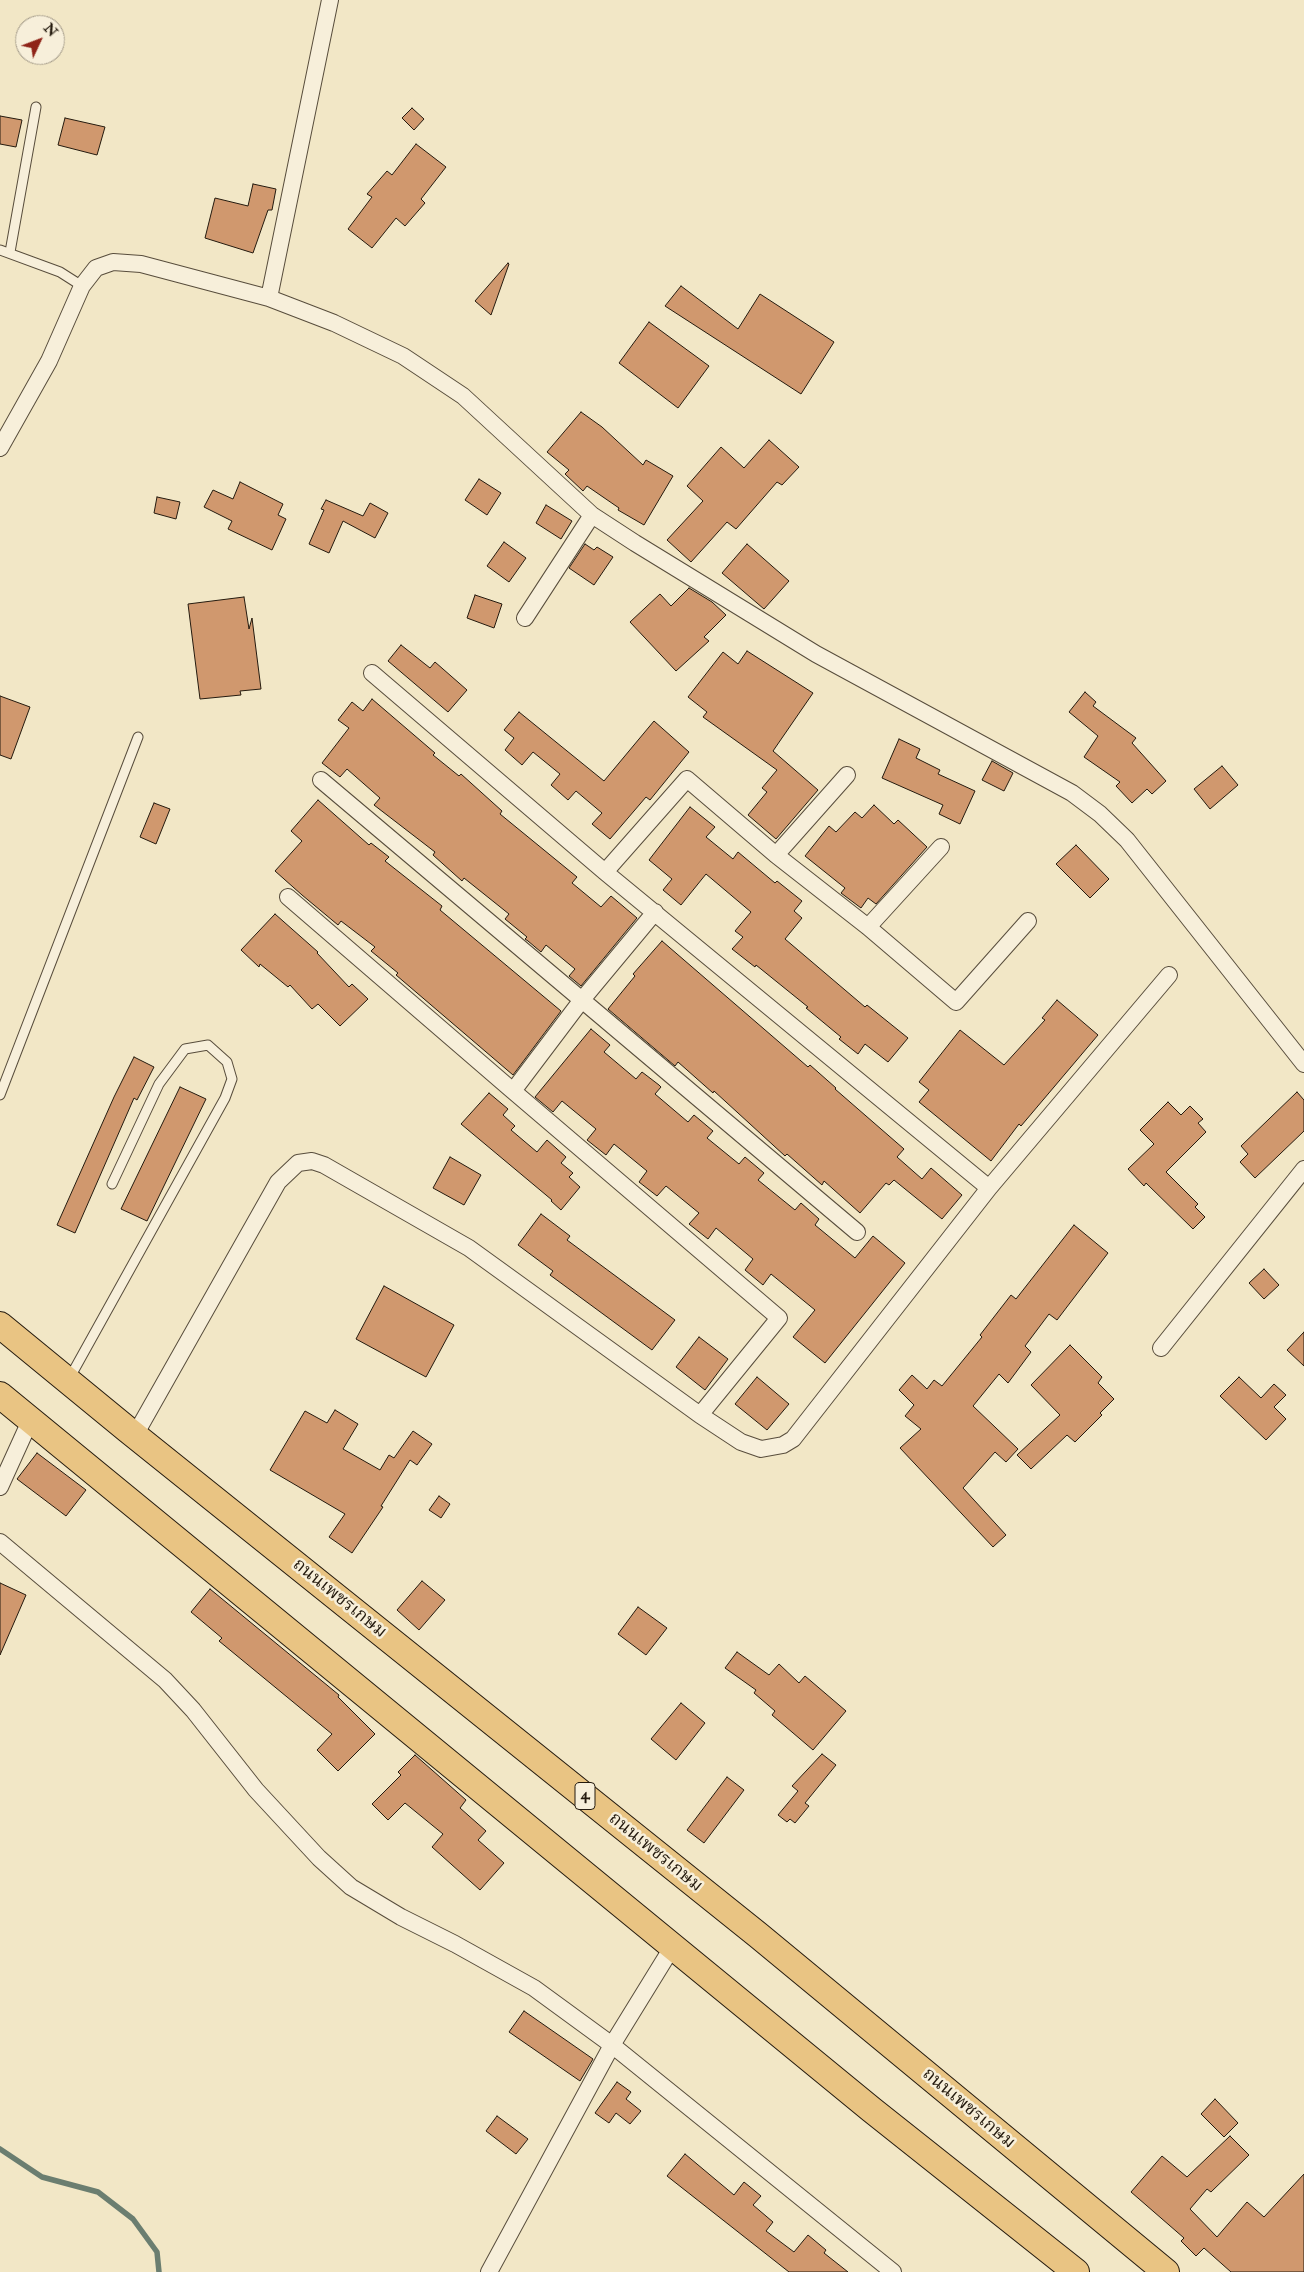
<!DOCTYPE html>
<meta charset="utf-8">
<style>
body{margin:0}
#map{position:relative;width:1304px;height:2272px;overflow:hidden;background:#f2e7c6;font-family:"IM FELL Double Pica",serif}
canvas{display:block}
.north{position:absolute;left:15px;top:15px;width:50px;height:50px;box-sizing:border-box;background:#f7efda;border:1px solid #a39a88;border-radius:50%;rotate:47deg;font-size:14px;font-weight:700;line-height:20px;text-align:center;color:#241a0e}
.north::after{content:'';display:block;margin:auto;width:18px;height:22px;background:#8f2418;clip-path:polygon(50% 0,100% 100%,50% 72%,0 100%)}
</style>
<div id="map">
<canvas width="1304" height="2272"></canvas>
<div class="north">N</div>
</div>
<script>
const context = document.querySelector('canvas').getContext('2d');
context.lineJoin = 'round';
const toPath = rows => new Path2D(rows.map(r => 'M' + r).join(''));
function strokePath(path, color, width, dash) { context.strokeStyle = color; context.lineWidth = width; context.lineCap = dash ? 'butt' : 'round'; context.setLineDash(dash || []); context.stroke(path); }
function fillPath(path, color) { context.fillStyle = color; context.fill(path, 'evenodd'); }
function label(font, color, halo, rows, align = 'center') {
  context.font = font + ' "IM FELL Double Pica","Noto Serif Thai",serif'; context.lineWidth = 5; context.setLineDash([]); context.textBaseline = 'middle'; context.strokeStyle = halo; context.fillStyle = color; for (const [text, x, y, turn = 0] of rows) {
    context.save(); context.translate(x, y); context.rotate((+turn || 0) * Math.PI / 180); context.textAlign = isNaN(turn) ? turn : align; if (halo) context.strokeText(text, 0, 0); context.fillText(text, 0, 0); context.restore();
  }
}
strokePath(toPath([
 [0,2149,42,2177,98,2192,133,2219,157,2252,159,2272]
]), '#6b7e70', 5.5);
const building = toPath([
 [412,108,424,119,414,130,402,118,412,108],
 [0,116,22,120,16,147,0,144,0,116],
 [65,118,105,127,97,155,58,145,65,118],
 [416,144,446,167,421,199,425,203,405,226,396,218,372,248,348,229,372,197,367,194,387,171,392,175,416,144],
 [253,184,276,189,272,210,268,210,253,253,205,238,215,198,248,206,253,184],
 [508,263,509,264,491,315,475,301,508,263],
 [681,286,738,329,760,294,834,342,801,394,665,306,681,286],
 [649,322,709,366,678,408,619,363,649,322],
 [581,412,602,427,643,465,646,460,673,476,644,525,618,510,619,508,587,486,583,491,565,474,569,470,547,452,581,412],
 [769,440,799,467,782,485,777,482,736,529,727,522,691,562,667,540,703,501,687,486,721,447,744,468,769,440],
 [479,479,501,493,487,515,465,500,479,479],
 [240,482,283,504,278,515,286,519,272,550,228,529,232,521,204,507,213,490,233,499,240,482],
 [157,497,180,502,176,519,154,513,157,497],
 [326,500,363,516,370,503,388,513,375,538,343,521,329,553,309,544,324,510,321,509,326,500],
 [546,505,572,521,561,539,536,523,546,505],
 [504,542,526,558,509,582,487,566,504,542],
 [585,544,594,550,597,547,613,557,594,585,569,568,585,544],
 [747,544,789,581,764,609,722,573,747,544],
 [689,588,712,602,726,615,704,637,709,641,676,671,630,622,660,594,671,606,689,588],
 [475,595,502,604,494,628,467,618,475,595],
 [244,597,249,629,252,618,261,689,240,691,241,695,200,699,188,604,244,597],
 [401,645,430,668,435,662,467,690,448,712,388,661,401,645],
 [747,651,813,693,773,751,818,790,776,839,748,815,767,792,762,788,777,770,703,717,707,712,688,697,723,652,738,664,747,651],
 [1085,692,1096,702,1093,706,1136,738,1132,743,1166,781,1152,794,1147,789,1132,803,1116,786,1120,782,1084,757,1098,736,1069,712,1085,692],
 [0,696,30,707,11,759,0,755,0,696],
 [372,699,435,753,433,755,459,776,461,774,502,811,500,814,577,877,572,883,601,907,611,896,637,918,581,986,569,976,575,969,546,945,541,952,528,941,525,939,527,937,505,919,509,914,464,878,462,881,433,855,435,852,374,805,380,798,347,769,340,777,322,763,349,728,338,720,352,702,363,711,372,699],
 [519,712,604,781,654,721,689,752,650,800,646,797,610,839,592,824,602,813,576,791,568,800,551,785,560,774,533,752,522,765,505,750,514,738,504,730,519,712],
 [899,739,920,749,916,758,940,770,938,774,975,791,960,824,939,814,943,805,882,778,899,739],
 [992,761,1013,773,1004,791,982,780,992,761],
 [1222,766,1238,785,1210,809,1194,789,1222,766],
 [318,800,369,845,371,843,389,857,385,861,442,906,440,910,561,1011,513,1075,396,975,398,973,371,951,375,947,341,921,338,925,302,895,275,871,302,841,291,831,318,800],
 [154,803,170,809,156,844,140,837,154,803],
 [874,805,894,824,898,820,927,847,876,904,868,898,861,908,841,893,845,888,805,856,829,826,836,832,855,812,862,818,874,805],
 [690,807,715,827,706,837,733,859,738,852,775,883,777,881,802,901,794,911,802,918,785,939,865,1007,867,1005,908,1038,888,1062,865,1044,858,1054,839,1039,841,1037,806,1008,808,1007,756,965,755,967,732,949,743,937,735,931,751,912,706,874,681,905,663,890,672,879,649,860,690,807],
 [1076,845,1109,879,1090,898,1056,864,1076,845],
 [275,914,318,952,317,953,349,987,352,984,368,999,340,1026,318,1004,312,1009,290,985,288,987,260,964,259,967,241,950,275,914],
 [662,941,808,1067,810,1065,836,1088,835,1089,904,1149,897,1157,922,1179,931,1168,962,1195,942,1219,894,1180,889,1185,886,1183,860,1213,824,1181,822,1185,787,1154,785,1156,714,1091,713,1093,678,1062,675,1066,608,1009,635,976,633,974,662,941],
 [1057,1000,1098,1035,1021,1126,1019,1124,991,1161,919,1102,929,1090,919,1082,960,1030,1004,1065,1045,1020,1042,1018,1057,1000],
 [591,1029,610,1045,604,1052,636,1079,642,1072,659,1085,661,1087,655,1094,688,1122,694,1115,713,1131,707,1138,739,1164,745,1157,764,1173,758,1180,795,1210,801,1203,819,1219,815,1225,855,1258,873,1236,905,1263,825,1363,793,1337,815,1310,771,1274,763,1285,745,1270,753,1259,716,1228,708,1239,689,1224,699,1213,666,1186,657,1196,639,1182,647,1171,614,1144,606,1155,587,1140,596,1129,562,1101,553,1112,535,1097,591,1029],
 [134,1057,154,1067,137,1100,134,1098,75,1233,57,1225,114,1097,134,1057],
 [180,1087,206,1099,147,1221,121,1209,180,1087],
 [1297,1092,1304,1100,1304,1131,1255,1178,1240,1162,1248,1154,1241,1146,1297,1092],
 [489,1093,508,1109,503,1115,515,1126,511,1130,537,1152,547,1140,566,1157,561,1163,573,1173,569,1177,580,1187,561,1210,551,1201,552,1200,461,1124,489,1093],
 [1168,1102,1181,1115,1190,1106,1203,1119,1198,1123,1206,1132,1166,1172,1198,1204,1195,1207,1205,1217,1193,1229,1146,1183,1144,1186,1128,1169,1154,1144,1140,1130,1168,1102],
 [450,1157,481,1175,464,1205,433,1188,450,1157],
 [541,1214,570,1236,567,1240,675,1320,652,1350,550,1275,553,1271,518,1245,541,1214],
 [1074,1225,1108,1253,1057,1320,1049,1314,1025,1346,1031,1352,1008,1383,999,1374,973,1406,1018,1449,1006,1462,995,1452,963,1488,1006,1535,993,1547,900,1448,921,1429,905,1416,914,1405,899,1390,912,1375,927,1389,934,1380,942,1386,982,1337,980,1335,1011,1295,1016,1299,1074,1225],
 [1264,1269,1279,1285,1264,1299,1249,1283,1264,1269],
 [384,1286,454,1325,426,1377,356,1339,384,1286],
 [1304,1332,1304,1366,1287,1350,1304,1332],
 [699,1337,728,1359,705,1390,676,1367,699,1337],
 [1070,1345,1102,1377,1098,1383,1114,1399,1100,1413,1102,1415,1075,1442,1067,1435,1031,1469,1017,1455,1060,1415,1031,1385,1070,1345],
 [757,1377,789,1404,767,1430,735,1404,757,1377],
 [1239,1377,1261,1398,1274,1384,1286,1395,1274,1407,1286,1419,1266,1440,1220,1396,1239,1377],
 [335,1410,358,1424,343,1449,380,1470,389,1455,394,1458,413,1431,432,1444,417,1465,410,1460,381,1506,383,1507,352,1553,329,1537,345,1514,270,1470,305,1411,327,1423,335,1410],
 [37,1453,86,1490,66,1516,17,1479,37,1453],
 [439,1496,450,1504,441,1518,429,1510,439,1496],
 [422,1581,445,1600,419,1630,397,1610,422,1581],
 [0,1583,26,1595,0,1655,0,1583],
 [210,1589,339,1695,338,1697,375,1734,338,1771,317,1750,332,1734,219,1641,222,1638,191,1612,210,1589],
 [638,1607,667,1628,646,1655,618,1634,638,1607],
 [737,1652,769,1675,779,1664,799,1683,805,1676,846,1711,813,1750,772,1715,775,1711,754,1693,756,1690,725,1668,737,1652],
 [681,1703,705,1723,676,1760,651,1739,681,1703],
 [822,1754,836,1765,805,1803,809,1806,795,1823,790,1819,787,1822,778,1815,798,1791,792,1786,822,1754],
 [415,1755,466,1800,460,1808,486,1831,478,1840,504,1863,480,1890,432,1847,443,1834,405,1803,388,1820,372,1804,401,1775,398,1772,415,1755],
 [727,1777,744,1790,704,1843,687,1830,727,1777],
 [524,2011,593,2059,580,2081,509,2032,524,2011],
 [617,2082,631,2092,626,2099,641,2111,630,2124,616,2113,609,2123,595,2113,617,2082],
 [1215,2099,1238,2123,1224,2137,1201,2114,1215,2099],
 [497,2116,528,2139,516,2154,486,2131,497,2116],
 [1230,2136,1249,2155,1211,2192,1207,2189,1190,2209,1217,2237,1247,2202,1264,2217,1304,2174,1304,2272,1231,2272,1204,2248,1196,2256,1181,2241,1184,2238,1131,2192,1162,2156,1187,2177,1230,2136],
 [685,2154,734,2195,744,2182,761,2196,753,2205,773,2222,766,2231,794,2252,808,2235,826,2250,824,2253,848,2272,789,2272,667,2176,685,2154]
]);
fillPath(building, '#d0986e');
strokePath(building, '#241a0e', 1);
const lane = toPath([
 [0,250,60,272,82,286],
 [10,252,36,107],
 [0,1095,138,737],
 [69,1379,225,1098,232,1079,227,1062,208,1045,185,1049,159,1084,112,1184]
]);
const street = toPath([
 [269,298,330,0],
 [0,448,49,361,82,286,96,268,113,262,141,264,269,298,334,323,403,356,463,396,592,515,635,543,816,654,1072,793,1100,814,1127,840,1304,1064],
 [525,618,592,515],
 [372,673,605,872,989,1188],
 [321,780,857,1232],
 [776,855,847,775],
 [605,872,687,779,776,855,868,927,956,1002,1028,921],
 [288,897,513,1091],
 [655,912,581,1001,513,1091,779,1318,700,1415],
 [868,927,941,847],
 [1161,1348,1304,1169],
 [135,1435,278,1182,298,1163,312,1161,324,1165,469,1248,700,1415,741,1442,761,1449,783,1445,793,1439,989,1188,1169,975],
 [0,1487,30,1421],
 [0,1542,165,1680,193,1710,256,1790,319,1858,351,1887,401,1917,455,1944,534,1988,612,2045,893,2272],
 [489,2272,612,2045,673,1946]
]);
const primary = toPath([
 [0,1325,128,1430,758,1935,1166,2272],
 [0,1395,872,2110,1076,2272]
]);
strokePath(lane, '#584d3c', 11);
strokePath(street, '#584d3c', 18);
strokePath(primary, '#241a0e', 28);
strokePath(lane, '#f7efda', 9);
strokePath(street, '#f7efda', 16);
strokePath(primary, '#e9c483', 26);
for (const [x, y, w] of [
 [585,1796,20]
]) { const box = new Path2D(); box.roundRect(x - w / 2, y - 13.5, w, 27, 4); context.fillStyle = '#f7efda'; context.fill(box); strokePath(box, '#241a0e', 1); }
label('bold 16px', '#241a0e', null, [
 ["4",585,1796]
]);
label('18px', '#241a0e', '#f7efda', [
 ["ถนนเพชรเกษม",339,1599,39],
 ["ถนนเพชรเกษม",655,1853,39],
 ["ถนนเพชรเกษม",968,2109,40]
]);
</script>
